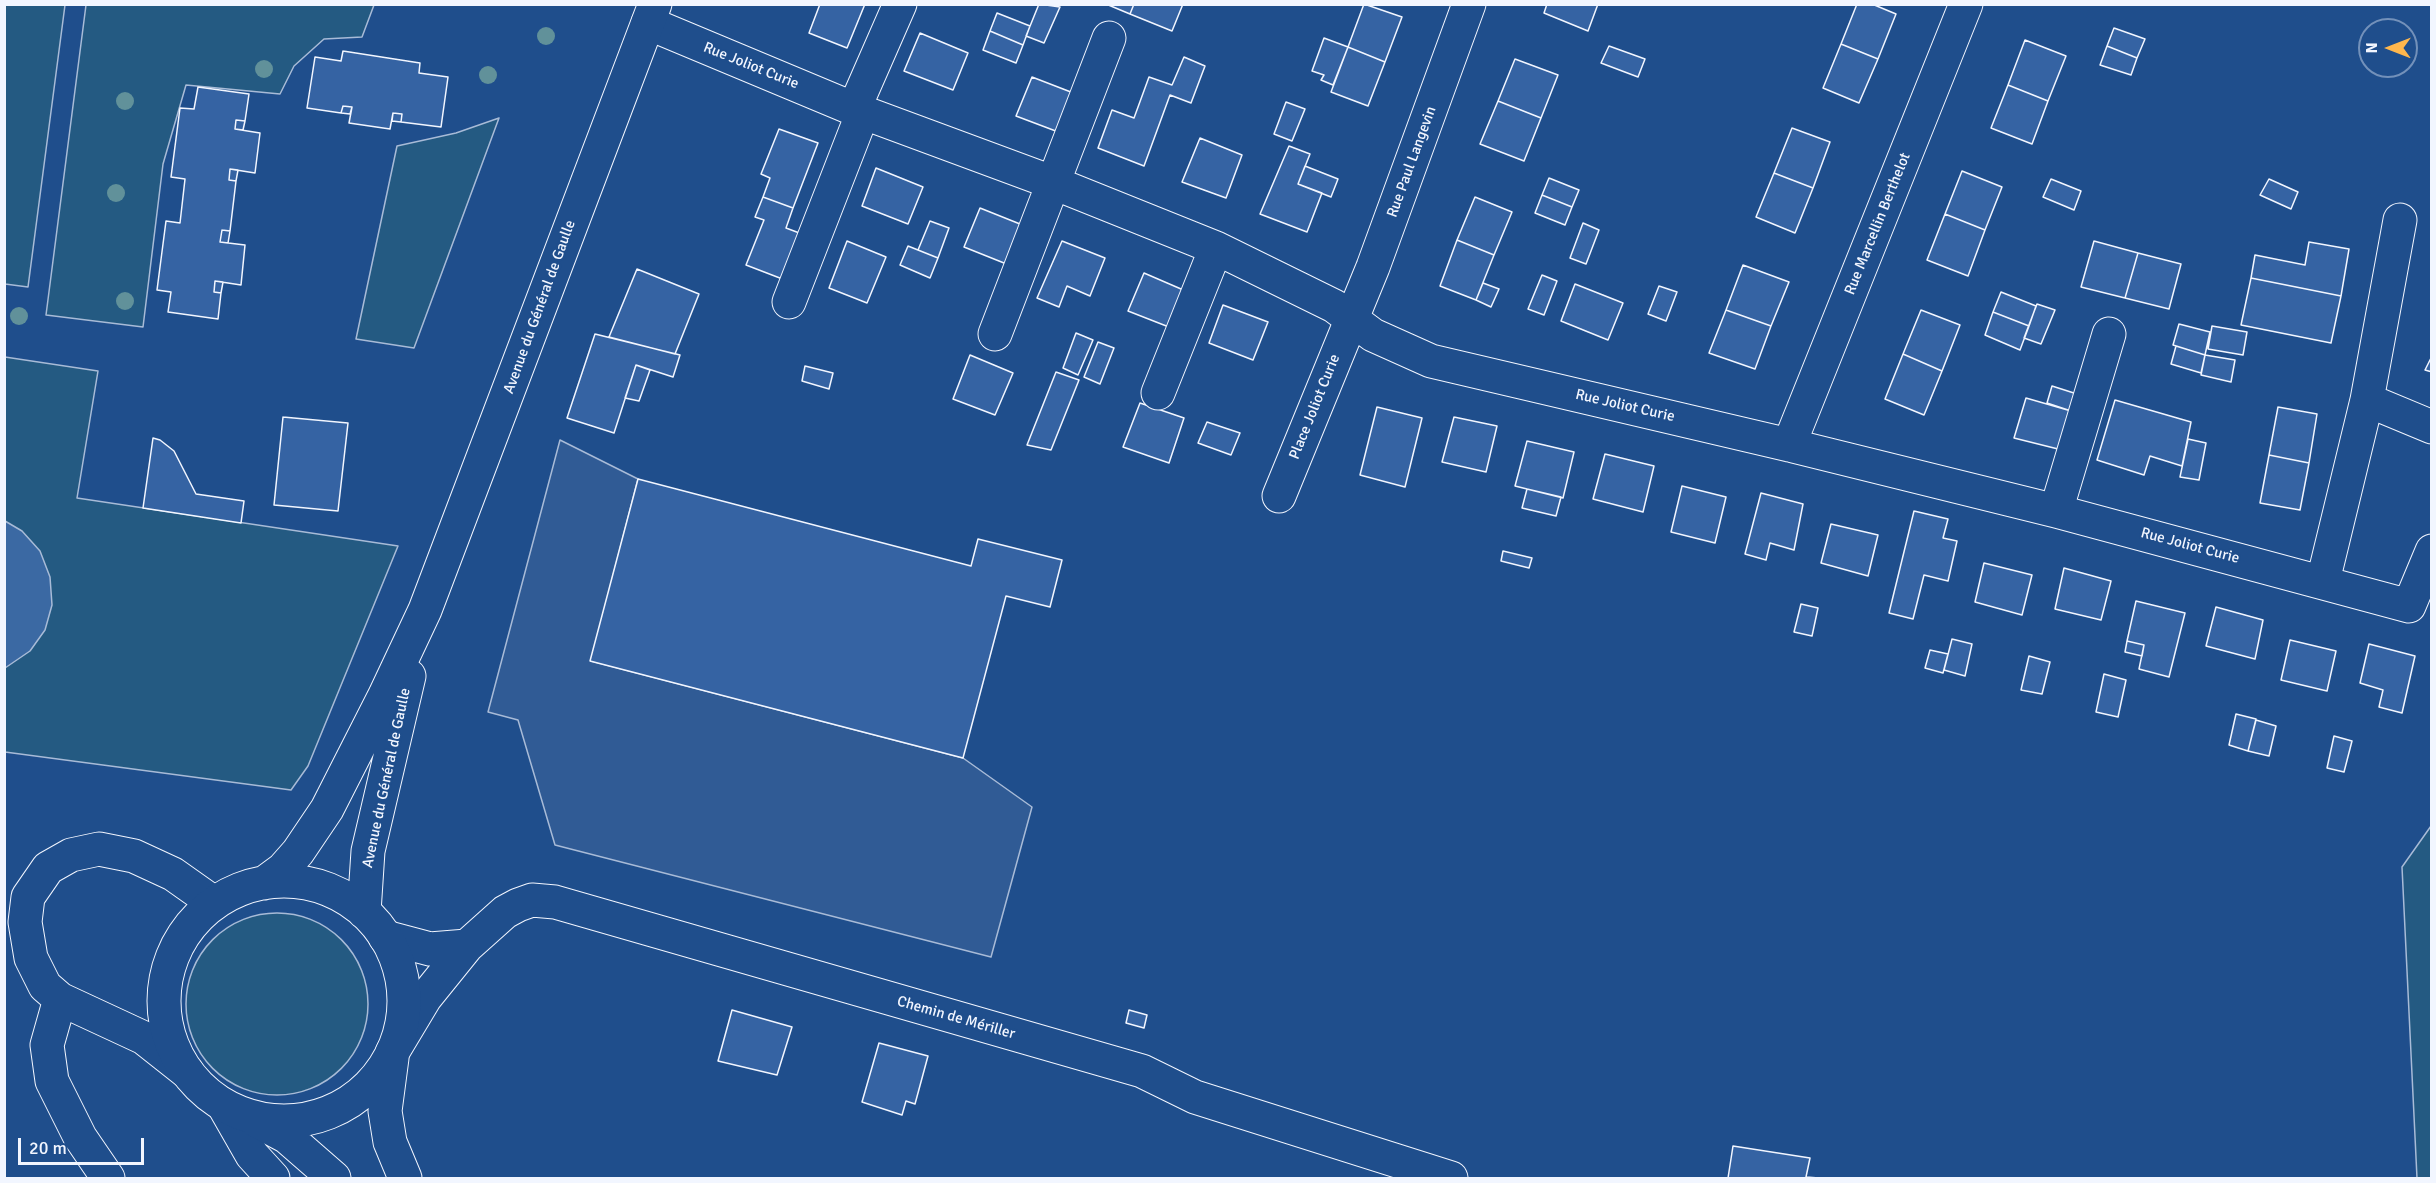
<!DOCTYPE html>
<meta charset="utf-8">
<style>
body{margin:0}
#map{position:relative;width:2436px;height:1183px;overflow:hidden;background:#1f4e8c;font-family:Signika,sans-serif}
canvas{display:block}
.frame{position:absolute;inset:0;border:6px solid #f2f6ff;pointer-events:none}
.north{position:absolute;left:2358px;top:18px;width:60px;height:60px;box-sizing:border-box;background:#1f4e8c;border:2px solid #7391ba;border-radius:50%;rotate:270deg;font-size:16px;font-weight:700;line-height:24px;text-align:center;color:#f2f6ff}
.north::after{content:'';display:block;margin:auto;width:21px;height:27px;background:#ffb74d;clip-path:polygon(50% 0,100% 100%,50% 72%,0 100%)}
.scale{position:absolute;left:18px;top:1138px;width:126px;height:27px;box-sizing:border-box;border:3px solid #f2f6ff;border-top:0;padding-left:8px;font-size:18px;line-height:21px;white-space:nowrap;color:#f2f6ff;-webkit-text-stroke:4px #1f4e8c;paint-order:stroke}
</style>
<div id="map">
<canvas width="2436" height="1183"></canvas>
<div class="frame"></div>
<div class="north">N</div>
<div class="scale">20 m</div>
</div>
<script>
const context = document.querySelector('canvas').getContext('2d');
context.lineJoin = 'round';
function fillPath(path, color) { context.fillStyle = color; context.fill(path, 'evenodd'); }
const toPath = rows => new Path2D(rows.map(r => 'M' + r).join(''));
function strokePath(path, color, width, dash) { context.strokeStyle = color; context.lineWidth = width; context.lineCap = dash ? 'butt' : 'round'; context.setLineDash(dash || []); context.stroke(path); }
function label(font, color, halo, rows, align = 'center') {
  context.font = font + ' Signika,sans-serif'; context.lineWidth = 4.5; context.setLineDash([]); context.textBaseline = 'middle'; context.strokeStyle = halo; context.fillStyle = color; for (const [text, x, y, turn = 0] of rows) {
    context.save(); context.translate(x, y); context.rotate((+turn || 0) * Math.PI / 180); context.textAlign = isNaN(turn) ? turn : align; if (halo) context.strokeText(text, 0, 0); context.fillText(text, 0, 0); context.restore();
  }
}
const green = toPath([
 [5,4,65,5,28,287,5,284,5,4],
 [86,5,374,5,362,37,324,39,294,66,280,94,186,85,163,164,143,327,46,315,86,5],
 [499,118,414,348,356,339,397,146,456,133,499,118],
 [5,357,98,371,77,498,398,546,308,766,291,790,5,752,5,357],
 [2431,826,2432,1178,2417,1178,2402,867,2431,826],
 '186 1004a91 91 0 1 1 182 0a91 91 0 1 1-182 0Z'
]);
fillPath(green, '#245a82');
strokePath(green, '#a8bbd7', 1.5);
const parking = toPath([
 [560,440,638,479,591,661,963,758,1032,807,991,957,555,845,518,720,488,712,560,440]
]);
fillPath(parking, '#305b95');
strokePath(parking, '#a8bbd7', 1.5);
const water = toPath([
 [5,521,22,531,40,551,50,577,52,605,45,630,30,651,5,668,5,521]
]);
fillPath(water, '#3b69a3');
strokePath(water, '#a8bbd7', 1.5);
const building = toPath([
 [820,4,865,4,847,48,809,33,820,4],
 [1039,4,1060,7,1044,43,1026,36,1039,4],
 [1106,4,1134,4,1130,14,1106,4],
 [1134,4,1183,4,1172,31,1130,14,1134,4],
 [1364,4,1402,17,1385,62,1348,47,1364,4],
 [1547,4,1598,4,1588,31,1544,13,1547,4],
 [1857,4,1872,4,1896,14,1878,59,1841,44,1857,4],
 [997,13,1030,26,1023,45,990,31,997,13],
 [2114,28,2145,39,2137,58,2107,46,2114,28],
 [990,31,1023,45,1016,63,983,50,990,31],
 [920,33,968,53,953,90,904,71,920,33],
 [1324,38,1348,47,1333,85,1321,80,1324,75,1312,71,1324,38],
 [2025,40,2066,56,2048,101,2008,85,2025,40],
 [1841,44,1878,59,1859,103,1823,88,1841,44],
 [1609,46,1645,59,1638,77,1601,63,1609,46],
 [2107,46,2137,58,2131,75,2100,65,2107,46],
 [1348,47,1385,62,1368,106,1331,92,1348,47],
 [343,51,420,63,419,73,448,77,441,127,401,122,402,114,393,113,390,129,349,123,352,107,343,106,341,113,307,108,315,57,341,61,343,51],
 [1184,57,1205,66,1191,103,1170,95,1144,166,1098,148,1112,110,1134,118,1149,77,1172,85,1184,57],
 [1515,59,1558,75,1541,118,1498,101,1515,59],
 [1032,77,1076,94,1061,133,1016,116,1032,77],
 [2008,85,2048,101,2032,144,1991,128,2008,85],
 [198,87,249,94,245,121,236,120,235,129,260,133,255,173,230,169,229,180,236,181,230,231,222,230,220,242,245,245,241,285,215,281,214,292,221,293,218,319,168,312,171,292,157,290,166,221,180,223,185,179,171,177,180,108,194,109,198,87],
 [1498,101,1541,118,1524,161,1480,144,1498,101],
 [1286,102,1305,109,1292,141,1274,134,1286,102],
 [343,106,352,107,350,114,341,113,343,106],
 [393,113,402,114,401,122,392,121,393,113],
 [236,120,245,121,243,130,235,129,236,120],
 [1792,128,1830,142,1813,188,1774,173,1792,128],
 [779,129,818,143,793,208,763,197,770,178,761,174,779,129],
 [1200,138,1242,155,1226,198,1182,182,1200,138],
 [1289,146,1310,154,1298,184,1322,193,1307,232,1260,214,1289,146],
 [1305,166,1338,179,1331,197,1298,184,1305,166],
 [876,168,923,187,908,224,862,206,876,168],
 [230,169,238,170,236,181,229,180,230,169],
 [1962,171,2002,187,1985,230,1945,214,1962,171],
 [1774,173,1813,188,1795,233,1756,217,1774,173],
 [1549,178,1579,190,1572,207,1542,195,1549,178],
 [2051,179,2081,191,2074,210,2043,197,2051,179],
 [2269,179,2298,192,2291,209,2260,195,2269,179],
 [1542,195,1572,207,1565,225,1535,213,1542,195],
 [763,197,793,208,786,228,802,234,785,280,746,265,764,220,755,217,763,197],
 [1475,197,1512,212,1494,255,1457,240,1475,197],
 [980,208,1025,226,1009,265,964,247,980,208],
 [1945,214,1985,230,1968,276,1927,260,1945,214],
 [930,221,949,228,938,258,918,250,930,221],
 [1583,223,1599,230,1586,264,1570,258,1583,223],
 [222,230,230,231,228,243,220,242,222,230],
 [1457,240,1494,255,1476,300,1440,286,1457,240],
 [847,241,886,257,867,303,829,288,847,241],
 [1062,241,1105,258,1090,296,1067,286,1059,307,1037,298,1062,241],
 [2094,241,2138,253,2125,298,2081,287,2094,241],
 [2309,242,2349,249,2341,296,2251,278,2255,255,2305,265,2309,242],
 [908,246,938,258,930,278,900,265,908,246],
 [2138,253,2181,264,2169,309,2125,298,2138,253],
 [1743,265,1789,282,1771,326,1726,310,1743,265],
 [637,269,699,294,675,354,609,337,637,269],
 [1144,273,1188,292,1174,329,1128,311,1144,273],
 [1542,275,1557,281,1544,315,1528,309,1542,275],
 [2251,278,2341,296,2331,343,2241,325,2251,278],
 [215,281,223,282,221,293,214,292,215,281],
 [1483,283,1499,289,1491,307,1476,300,1483,283],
 [1575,284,1623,303,1608,340,1561,321,1575,284],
 [1659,286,1677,292,1666,321,1648,314,1659,286],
 [2001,292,2036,306,2029,326,1993,312,2001,292],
 [2037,304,2055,310,2041,344,2024,338,2037,304],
 [1223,305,1268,322,1253,360,1209,343,1223,305],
 [1726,310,1771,326,1755,369,1709,353,1726,310],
 [1921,310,1960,325,1942,371,1903,354,1921,310],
 [1993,312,2029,326,2020,350,1985,335,1993,312],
 [2179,324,2210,332,2205,355,2173,345,2179,324],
 [2212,326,2247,332,2243,355,2208,349,2212,326],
 [1076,333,1093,340,1078,375,1063,368,1076,333],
 [595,334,680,355,673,377,636,365,614,433,567,418,595,334],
 [1098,342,1114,348,1100,384,1084,377,1098,342],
 [2176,346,2205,355,2201,373,2171,364,2176,346],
 [1903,354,1942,371,1924,415,1885,399,1903,354],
 [970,355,1013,373,995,415,953,399,970,355],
 [2205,355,2235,360,2231,382,2201,375,2205,355],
 [2432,356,2432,372,2425,370,2432,356],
 [636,365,650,370,639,401,625,398,636,365],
 [805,366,833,373,829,389,802,381,805,366],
 [1056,372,1079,380,1051,450,1027,445,1056,372],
 [2052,386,2077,394,2071,411,2047,403,2052,386],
 [2026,398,2071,411,2062,450,2014,438,2026,398],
 [2115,400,2191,422,2182,466,2150,456,2144,475,2097,460,2115,400],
 [1140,403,1184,418,1169,463,1123,447,1140,403],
 [1377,407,1422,418,1405,487,1360,475,1377,407],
 [2278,407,2317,414,2309,463,2269,455,2278,407],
 [283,417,348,423,338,511,274,505,283,417],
 [1454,417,1497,426,1486,472,1442,462,1454,417],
 [1207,422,1240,433,1231,455,1198,443,1207,422],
 [153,438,160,440,174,451,196,494,244,501,241,523,143,508,153,438],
 [2188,439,2206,443,2199,480,2180,477,2188,439],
 [1527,441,1574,452,1563,498,1515,486,1527,441],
 [1605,454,1654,466,1643,512,1593,499,1605,454],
 [2269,455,2309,463,2300,510,2260,503,2269,455],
 [638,479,971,566,978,539,1062,560,1050,607,1006,596,963,758,590,661,638,479],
 [1682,486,1726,497,1715,543,1671,532,1682,486],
 [1527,489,1561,497,1556,516,1522,508,1527,489],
 [1761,493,1803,504,1794,550,1770,543,1766,560,1745,554,1761,493],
 [1914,511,1948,519,1943,538,1957,541,1948,581,1924,575,1913,619,1889,613,1914,511],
 [1831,524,1878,535,1868,576,1821,563,1831,524],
 [1503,551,1532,558,1529,568,1501,561,1503,551],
 [1984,563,2032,575,2022,615,1975,602,1984,563],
 [2064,568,2111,581,2101,620,2055,609,2064,568],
 [2136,601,2185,613,2169,677,2139,669,2144,645,2127,641,2136,601],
 [1801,604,1818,608,1812,636,1794,632,1801,604],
 [2216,607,2263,620,2255,659,2206,646,2216,607],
 [1952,639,1972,644,1965,676,1944,670,1952,639],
 [2290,640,2336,651,2327,691,2281,680,2290,640],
 [2127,641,2144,645,2142,656,2125,652,2127,641],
 [2369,644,2415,656,2402,713,2379,707,2383,690,2360,683,2369,644],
 [1930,650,1948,654,1943,673,1925,668,1930,650],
 [2029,656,2050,662,2042,694,2021,690,2029,656],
 [2104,674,2126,680,2118,717,2096,712,2104,674],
 [2236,714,2256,719,2248,751,2229,745,2236,714],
 [2256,720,2276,726,2269,756,2248,751,2256,720],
 [2334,736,2352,741,2344,772,2327,768,2334,736],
 [732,1010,792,1027,777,1075,718,1061,732,1010],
 [1129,1010,1147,1015,1144,1028,1126,1023,1129,1010],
 [879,1043,928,1056,915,1104,906,1101,902,1115,862,1102,879,1043],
 [1733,1146,1810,1158,1806,1177,1819,1178,1728,1178,1733,1146]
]);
fillPath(building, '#3563a3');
strokePath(building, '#f2f6ff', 1.5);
const minor = toPath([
 [648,23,854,109,1054,183,1216,248,1334,306,1373,335,1431,361,1789,445,2056,511,2409,606,2432,551],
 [854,109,900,4],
 [789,302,863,112],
 [995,334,1109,38],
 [1158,393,1216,248],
 [2367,400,2400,220],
 [1789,445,1966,4],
 [1279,496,1373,267,1469,4],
 [2056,511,2109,334],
 [2323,581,2367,400,2432,427],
 [385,937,430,949,467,946,425,998,392,1053],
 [467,946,505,912,518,905,532,900,555,902,1142,1071,1195,1097,1451,1178],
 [60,999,47,1045,52,1081,80,1137,108,1178],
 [187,1072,144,1038,60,999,45,986,31,958,25,922,28,897,48,868,71,855,99,849,134,856,173,874,214,903],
 [224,1106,252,1155,273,1178]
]);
const major = toPath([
 '164 1001a120 120 0 1 1 240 0a120 120 0 1 1-240 0Z',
 [264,883,283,869,298,852,327,809,385,695,425,610,655,4],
 [364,912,368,851,409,676],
 [392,1058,385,1111,390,1142,405,1178],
 [257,1121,287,1137,334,1178]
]);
strokePath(minor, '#f2f6ff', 35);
strokePath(major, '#f2f6ff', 35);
strokePath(minor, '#1f4e8c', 33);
strokePath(major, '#1f4e8c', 33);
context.fillStyle = '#61919a';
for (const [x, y] of [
 [546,36],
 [264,69],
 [488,75],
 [125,101],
 [116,193],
 [125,301],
 [19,316]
]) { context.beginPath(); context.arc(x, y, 9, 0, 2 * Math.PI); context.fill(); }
label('15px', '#f2f6ff', '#1f4e8c', [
 ["Rue Joliot Curie",751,66,22],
 ["Rue Paul Langevin",1412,162,-70],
 ["Rue Marcellin Berthelot",1878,224,-68],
 ["Avenue du Général de Gaulle",540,307,-70],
 ["Rue Joliot Curie",1625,406,13],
 ["Place Joliot Curie",1315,407,-68],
 ["Rue Joliot Curie",2190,546,15],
 ["Avenue du Général de Gaulle",387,778,-78],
 ["Chemin de Mériller",956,1018,16]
]);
</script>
